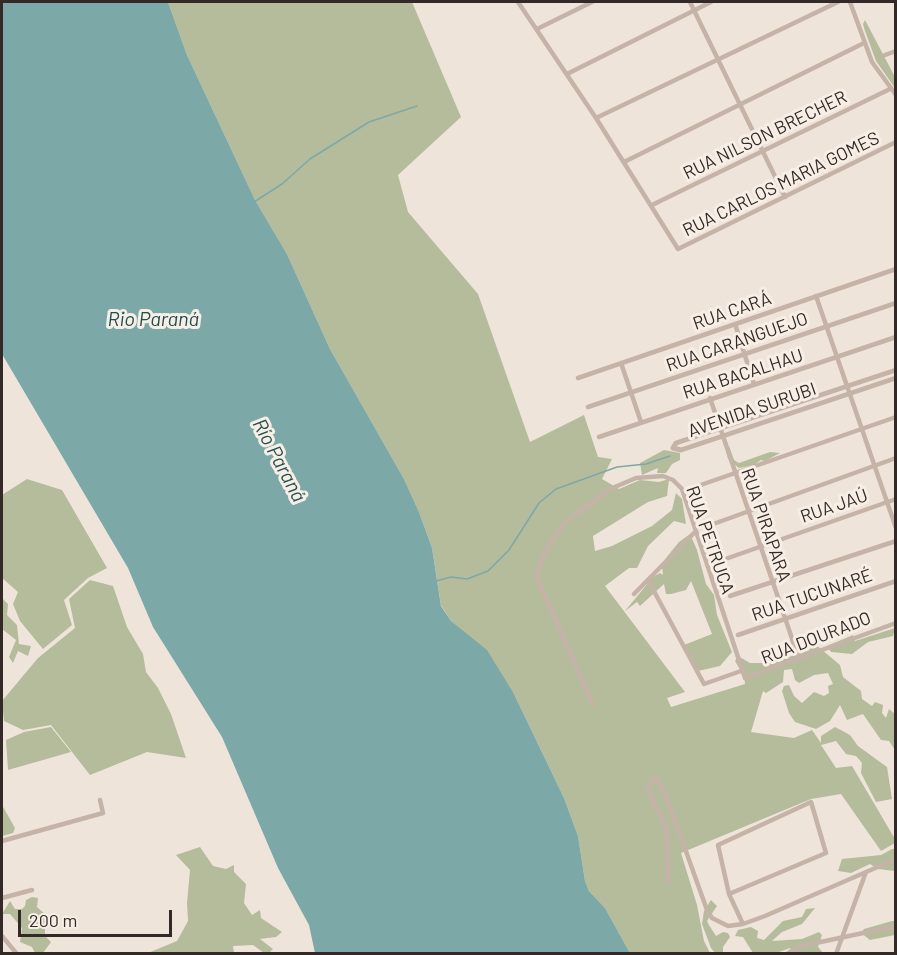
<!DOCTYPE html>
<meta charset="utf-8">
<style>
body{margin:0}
#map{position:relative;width:897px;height:955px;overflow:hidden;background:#efe4da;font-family:Barlow,sans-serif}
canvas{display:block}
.frame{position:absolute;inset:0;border:3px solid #332a27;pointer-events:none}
.scale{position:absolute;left:18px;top:910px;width:154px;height:27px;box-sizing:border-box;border:3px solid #332a27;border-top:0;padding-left:8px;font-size:18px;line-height:21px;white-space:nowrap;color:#332a27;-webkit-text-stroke:4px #f7eee6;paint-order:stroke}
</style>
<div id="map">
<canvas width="897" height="955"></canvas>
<div class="frame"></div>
<div class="scale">200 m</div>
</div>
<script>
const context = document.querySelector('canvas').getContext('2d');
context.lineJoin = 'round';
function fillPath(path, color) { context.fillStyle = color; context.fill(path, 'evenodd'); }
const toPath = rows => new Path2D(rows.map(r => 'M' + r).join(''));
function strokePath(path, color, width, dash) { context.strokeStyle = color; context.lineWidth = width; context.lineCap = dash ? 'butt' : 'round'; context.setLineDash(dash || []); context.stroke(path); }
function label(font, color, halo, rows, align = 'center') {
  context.font = font + ' Barlow,sans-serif'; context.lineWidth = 6; context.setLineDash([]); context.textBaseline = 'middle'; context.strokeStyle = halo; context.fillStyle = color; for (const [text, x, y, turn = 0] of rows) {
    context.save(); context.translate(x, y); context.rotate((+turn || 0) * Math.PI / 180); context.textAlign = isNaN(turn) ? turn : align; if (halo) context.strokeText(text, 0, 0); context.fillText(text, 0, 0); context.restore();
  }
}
fillPath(toPath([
 [168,2,412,2,461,117,398,175,408,212,478,294,530,442,584,415,598,457,612,459,602,479,619,489,640,480,659,482,669,479,667,496,648,502,593,536,595,551,612,546,652,526,672,510,676,493,682,499,686,524,674,521,648,546,637,568,629,568,605,586,685,692,667,698,671,707,745,684,744,676,735,661,738,656,750,663,766,663,792,656,790,636,798,639,801,651,808,651,815,644,840,665,843,677,861,691,862,699,872,706,875,702,883,705,882,713,886,718,889,709,895,714,895,750,889,741,881,740,863,714,847,720,840,705,830,721,816,729,795,722,789,713,782,691,784,686,789,685,794,696,802,703,814,692,824,696,829,693,828,686,833,684,828,673,814,675,799,683,795,680,792,669,784,670,783,682,766,693,763,691,751,732,794,738,812,730,821,743,821,736,835,727,850,735,858,746,887,767,892,799,876,802,861,773,862,763,856,756,846,754,836,741,821,745,836,768,852,766,895,839,895,843,881,851,841,794,811,799,681,853,697,905,704,941,710,953,630,953,605,908,589,891,585,881,578,836,564,798,514,694,460,629,451,621,441,605,432,548,419,512,404,479,330,349,287,254,255,200,187,55],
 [865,20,895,77,895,88,876,61,865,31,863,24],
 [725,446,729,446,734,460,739,463,770,452,780,453,765,461,761,460,754,465,739,468,728,459],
 [664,450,680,453,680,460,672,464,666,473,657,473,658,468,642,475,640,463],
 [27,479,62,490,107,568,88,578,64,600,72,625,43,649,20,621,13,604,18,592,2,578,2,495],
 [690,534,697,550,706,584,714,595,717,615,732,652,720,666,698,671,684,645,712,634,691,581,686,590,671,594,666,594,664,584,640,606,637,602,625,611,653,577,660,573,663,575,662,567,666,558,679,542],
 [90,580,113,586,127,627,143,654,146,672,158,688,171,714,186,758,147,752,90,775,51,725,23,730,4,721,2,701,38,658,75,628,69,599],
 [2,598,8,604,7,615,17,625,19,644,31,646,28,656,18,651,13,663,9,657,16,640,2,629],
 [895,628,893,636,868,642,852,654,831,652,827,646,853,635,855,641],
 [51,727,71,752,8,770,6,740,24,732],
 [2,805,15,828,13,833,2,836],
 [200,847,213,866,226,869,234,865,234,872,246,884,244,903,252,915,260,910,261,918,282,932,276,937,260,939,273,949,269,953,264,953,253,945,233,946,234,953,148,953,177,941,188,921,187,903,190,870,176,855],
 [892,849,895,849,895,871,878,869,870,864,851,873,838,871,842,859,881,855],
 [32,897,38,898,37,907,45,914,45,936,51,942,43,953,35,953,32,947,20,942,22,928,10,914,2,914,10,901,15,909,22,909,25,906,26,900],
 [711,900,717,906,707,921,709,925,716,936,723,932,728,933,730,937,723,947,723,953,715,953,711,948,702,924,704,911],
 [815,908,802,924,782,932,772,941,802,939,819,932,822,935,818,947,824,954,793,953,790,948,776,953,753,953,743,937,735,936,738,930,751,927,758,931,757,938,764,940,783,921,802,917,806,909],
 [892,921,895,921,895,935,870,940,861,933,864,929]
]), '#b4bc9c');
fillPath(toPath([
 [2,2,168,2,187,55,255,200,287,254,330,349,404,479,419,512,432,548,441,606,451,621,487,650,514,694,564,798,578,836,585,881,589,891,605,908,630,953,315,953,309,925,278,868,222,737,153,627,128,568,2,354]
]), '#7ca9a7');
strokePath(toPath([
 [254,202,282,184,310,159,369,122,417,106],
 [436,581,451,577,467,579,488,571,509,550,539,503,556,489,617,467,646,464,670,456]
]), '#7ca9a7', 1.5);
strokePath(toPath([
 [518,2,596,118,678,249,896,142],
 [690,2,785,197],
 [850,2,872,62,896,95],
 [537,29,592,2],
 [885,55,896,51],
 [567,74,711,2],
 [596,118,838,2],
 [624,162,864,43],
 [652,205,890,89],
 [816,296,896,528],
 [735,324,754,384],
 [621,363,641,422],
 [578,378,896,269],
 [710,398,799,659],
 [588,407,896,303],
 [599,437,896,337],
 [692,488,896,417],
 [705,527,896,458],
 [714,563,896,499],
 [648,580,704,684,741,671],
 [634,594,695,532],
 [730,596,896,541],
 [738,635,896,581],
 [593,705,536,575,549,544,567,521,610,489,636,478,663,476,673,480,682,489,745,678,896,623],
 [2,841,103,813,100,800],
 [668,882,667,837,664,824,647,788,656,778,664,790,707,910,712,918,728,926,743,924,765,916,896,859],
 [729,894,826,853,811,802,718,845,729,894,743,924],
 [2,898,32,890],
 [2,936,17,954],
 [787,954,797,947,896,926],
 [836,954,866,872]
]), '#c5b3a8', 4.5);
strokePath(toPath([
 [896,370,676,443,673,448,681,450,723,436,896,378]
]), '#c5b3a8', 5);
label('18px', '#332a27', '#f7eee6', [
 ["RUA NILSON BRECHER",765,135,-26],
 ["RUA CARLOS MARIA GOMES",781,184,-26],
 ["RUA CARÁ",732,311,-19],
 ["RUA CARANGUEJO",737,342,-19],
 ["RUA BACALHAU",743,374,-18],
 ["AVENIDA SURUBI",752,410,-19],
 ["RUA JAÚ",834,506,-19],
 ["RUA PIRAPARA",766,525,71],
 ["RUA PETRUCA",710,540,71],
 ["RUA TUCUNARÉ",812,595,-19],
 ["RUA DOURADO",816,638,-21]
]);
label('italic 20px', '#215050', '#f7eee6', [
 ["Rio Paraná",153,319],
 ["Río Paraná",279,460,62]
]);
</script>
